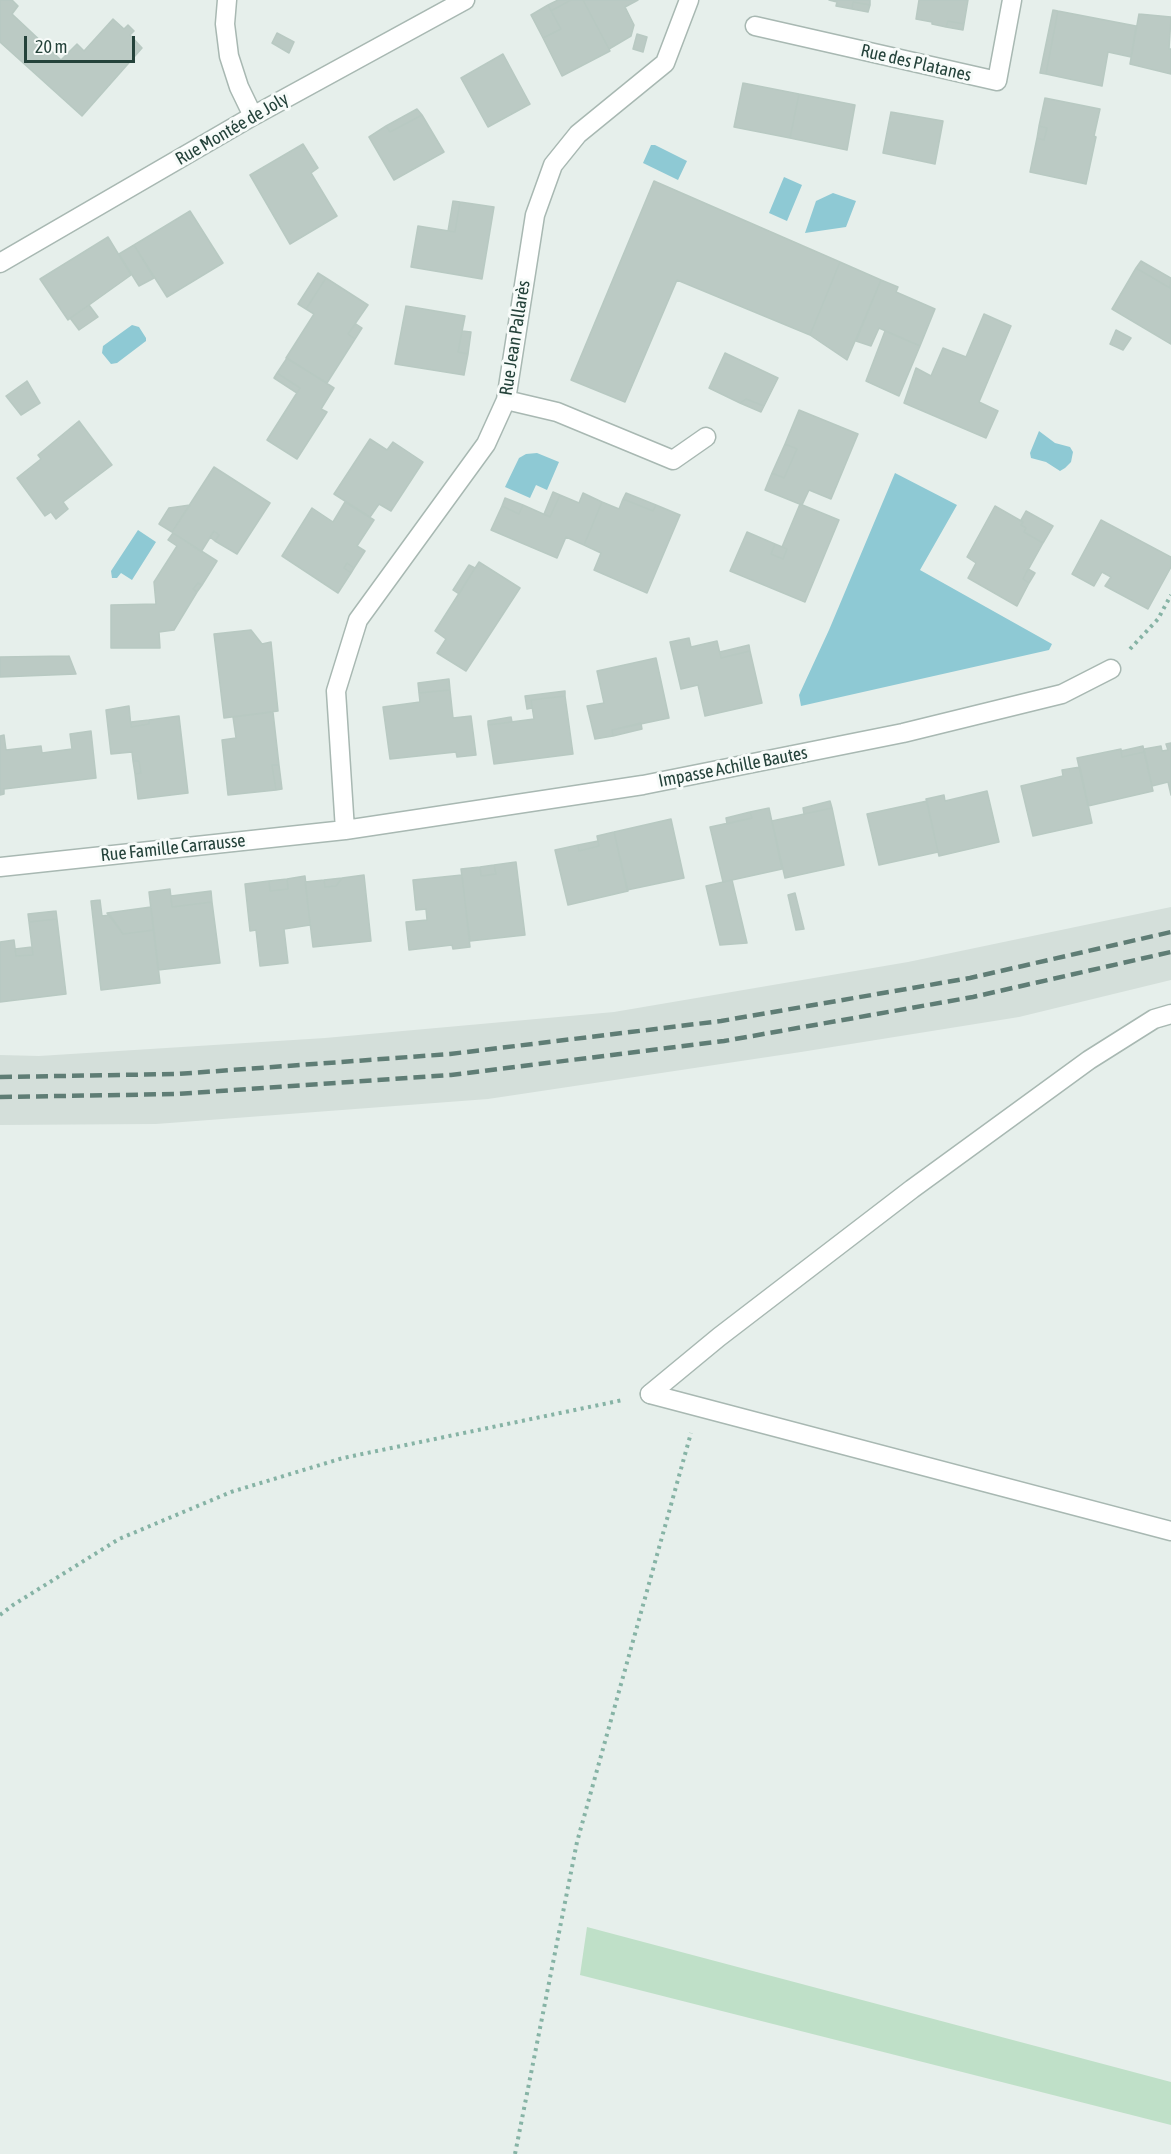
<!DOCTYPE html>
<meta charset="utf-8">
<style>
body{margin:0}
#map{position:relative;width:1171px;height:2154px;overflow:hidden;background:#e6efeb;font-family:"Asap Condensed",sans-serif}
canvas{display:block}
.scale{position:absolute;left:24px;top:36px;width:111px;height:27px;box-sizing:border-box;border:3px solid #24423a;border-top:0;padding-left:8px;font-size:18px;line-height:21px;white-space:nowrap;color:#24423a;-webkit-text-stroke:4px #f7fbf9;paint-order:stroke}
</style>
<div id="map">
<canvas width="1171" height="2154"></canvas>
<div class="scale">20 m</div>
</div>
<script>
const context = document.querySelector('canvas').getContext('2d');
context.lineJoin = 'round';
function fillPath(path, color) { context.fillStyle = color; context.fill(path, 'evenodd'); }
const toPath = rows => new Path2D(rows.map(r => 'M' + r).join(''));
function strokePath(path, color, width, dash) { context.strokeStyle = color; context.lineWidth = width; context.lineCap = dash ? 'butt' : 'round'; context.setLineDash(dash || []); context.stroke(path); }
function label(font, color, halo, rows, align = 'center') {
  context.font = font + ' "Asap Condensed",sans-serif'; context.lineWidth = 6; context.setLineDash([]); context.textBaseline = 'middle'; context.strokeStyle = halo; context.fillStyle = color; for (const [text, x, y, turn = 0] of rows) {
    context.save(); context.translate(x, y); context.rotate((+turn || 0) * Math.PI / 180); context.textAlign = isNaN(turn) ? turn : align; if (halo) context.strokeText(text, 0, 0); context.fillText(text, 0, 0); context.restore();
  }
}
fillPath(toPath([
 [1171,907,1171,980,1019,1017,801,1052,488,1099,156,1124,0,1125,0,1055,39,1056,325,1038,614,1012,908,962]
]), '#d4dfda');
fillPath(toPath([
 [587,1927,1171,2082,1171,2125,580,1975]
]), '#bfe0c8');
fillPath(toPath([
 [651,145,655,145,687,161,678,180,643,163],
 [784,177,802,185,787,221,769,213],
 [833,193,856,201,846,227,805,233,816,201],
 [132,325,139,327,146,338,146,341,117,363,111,364,102,353,103,346],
 [1039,431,1055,443,1070,447,1073,452,1071,462,1065,468,1060,471,1046,462,1031,458,1030,453],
 [537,453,559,462,547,490,536,485,530,498,505,487,519,458,526,454],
 [895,473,957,505,920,570,1052,644,1049,650,801,706,799,695,829,630],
 [138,530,156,542,132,580,121,573,117,578,112,578,111,571]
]), '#8ec9d4');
const building = toPath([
 [0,0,12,0,18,6,12,14,61,60,77,44,84,51,113,19,124,29,128,25,134,31,130,35,142,48,82,116,0,42,0,0],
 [558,0,571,0,551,11,548,5,558,0],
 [571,0,583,0,610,51,562,76,543,38,561,29,551,11,571,0],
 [583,0,638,0,625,7,634,25,631,36,609,49,583,0],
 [829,0,870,0,870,5,853,2,852,9,836,6,837,2,829,0],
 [919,0,968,0,964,24,948,21,946,27,932,24,932,22,916,19,919,0],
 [853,2,870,5,868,12,852,9,853,2],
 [548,5,561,29,543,38,531,15,548,5],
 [1053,10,1058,11,1046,74,1040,73,1053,10],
 [1058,11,1136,26,1131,57,1108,52,1102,86,1046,74,1058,11],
 [1139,14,1171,17,1169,49,1171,49,1171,74,1130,64,1139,14],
 [948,21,964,24,963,30,946,27,948,21],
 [277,33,294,42,289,53,272,43,277,33],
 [637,34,647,37,643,52,633,49,637,34],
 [503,54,530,104,488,127,461,78,503,54],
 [743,83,799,94,790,138,734,127,743,83],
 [799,94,855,105,847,150,790,138,799,94],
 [1045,98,1100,109,1094,136,1096,137,1086,184,1030,172,1037,138,1044,140,1047,128,1039,126,1045,98],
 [417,109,422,115,390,132,386,126,417,109],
 [891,112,943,121,935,164,883,153,891,112],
 [422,115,444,152,394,180,369,137,386,126,390,132,422,115],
 [1039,126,1047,128,1044,140,1037,138,1039,126],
 [303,144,318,168,311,173,337,216,290,244,250,175,303,144],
 [654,181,840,262,810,335,677,280,625,402,571,380,654,181],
 [453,201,460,202,455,232,448,231,453,201],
 [460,202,494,207,482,279,411,267,418,226,455,232,460,202],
 [190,211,223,263,167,297,134,245,190,211],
 [108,237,131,275,68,320,40,279,108,237],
 [134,245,154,278,139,286,119,254,134,245],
 [1141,261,1171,278,1170,288,1136,268,1141,261],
 [840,262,881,280,847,360,810,335,840,262],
 [1136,268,1170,288,1171,286,1171,344,1112,309,1136,268],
 [318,273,326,278,306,309,298,304,318,273],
 [326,278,368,305,348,334,355,339,327,383,286,358,314,314,306,309,326,278],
 [881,280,898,287,896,292,935,309,920,346,879,328,871,346,856,341,881,280],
 [89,305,98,317,79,330,70,318,89,305],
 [406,306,465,316,458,352,468,354,464,375,395,364,406,306],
 [984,314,1011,326,979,402,998,411,986,438,904,403,916,368,931,376,943,348,966,357,984,314],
 [356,324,362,328,355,339,348,334,356,324],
 [1116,330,1131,338,1123,350,1110,344,1116,330],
 [462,331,471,332,468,354,458,352,462,331],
 [885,331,920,346,899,396,866,381,885,331],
 [725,353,778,378,764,406,746,399,740,403,709,388,725,353],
 [287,358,334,388,321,409,327,412,297,459,267,440,300,388,277,373,287,358],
 [277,373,300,388,297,393,274,378,277,373],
 [27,381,40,403,21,415,6,396,27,381],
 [746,399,764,406,761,412,740,403,746,399],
 [799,410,858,434,831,499,809,490,802,505,765,490,772,473,784,478,797,449,785,444,799,410],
 [79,421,112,465,63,502,68,509,56,519,51,512,45,516,17,478,41,459,38,455,79,421],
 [370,439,387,450,393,442,423,462,391,511,379,504,370,517,334,494,370,439],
 [785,444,797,449,784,478,772,473,785,444],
 [214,467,270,503,237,554,215,541,219,535,214,531,201,552,172,532,214,467],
 [553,492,560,495,550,517,544,514,553,492],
 [583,493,602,502,584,545,566,537,557,558,491,530,502,506,519,514,523,505,550,517,560,495,579,503,583,493],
 [626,493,656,505,653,511,623,499,626,493],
 [505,498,523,505,519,514,502,506,505,498],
 [623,499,653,511,656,505,680,515,647,593,594,570,601,553,584,545,602,502,619,509,623,499],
 [345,502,374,520,357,546,365,551,354,568,347,563,344,568,351,573,338,593,282,556,312,508,333,522,345,502],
 [800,504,839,520,805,602,730,571,747,532,775,544,771,554,783,559,787,549,782,547,800,504],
 [190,505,172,532,159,524,169,508,190,505],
 [995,506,1023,522,1021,525,1026,528,1024,532,1043,543,1023,579,1029,583,1017,606,968,578,976,563,967,557,995,506],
 [1026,511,1053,526,1043,543,1024,532,1026,528,1021,525,1023,522,1021,520,1026,511],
 [1101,520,1171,557,1171,567,1148,609,1105,586,1111,577,1102,572,1094,586,1072,574,1101,520],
 [214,531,219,535,215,541,210,537,214,531],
 [173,533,217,561,202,585,198,583,193,589,197,592,174,630,159,632,160,648,111,648,111,605,156,604,154,582,177,546,168,540,173,533],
 [775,544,787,549,783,559,771,554,775,544],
 [479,562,520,588,466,671,437,653,446,639,435,631,479,562],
 [347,563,354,568,351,573,344,568,347,563],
 [469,565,475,568,459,594,453,590,469,565],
 [1028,569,1035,573,1029,583,1023,579,1028,569],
 [198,583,202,585,197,592,193,589,198,583],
 [251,630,262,644,271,642,278,711,224,718,214,634,251,630],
 [689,638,691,647,717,641,721,658,750,651,762,703,705,716,698,685,681,689,670,642,689,638],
 [749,645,750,651,721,658,720,652,749,645],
 [69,656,76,674,0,677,0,657,69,656],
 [656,658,669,718,612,730,613,736,595,739,587,706,604,703,597,671,656,658],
 [449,679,450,690,419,693,418,683,449,679],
 [450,690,453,718,471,716,476,755,457,757,456,752,390,759,383,707,420,702,419,693,450,690],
 [565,691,565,696,531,700,532,708,527,709,525,696,565,691],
 [565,696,573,754,494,764,488,725,534,719,531,700,565,696],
 [129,706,131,727,149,724,149,720,179,716,188,793,138,799,135,774,141,773,139,761,133,761,132,752,111,754,106,710,129,706],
 [273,712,279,765,272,765,276,790,228,795,222,740,236,738,233,717,273,712],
 [511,717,512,722,488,725,488,721,511,717],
 [149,720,149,724,131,727,131,722,149,720],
 [641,723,642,729,613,736,612,730,641,723],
 [91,731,96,778,4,789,4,794,0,795,0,736,4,735,6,750,41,746,42,753,72,749,70,734,91,731],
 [1171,743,1171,795,1168,782,1152,786,1144,749,1161,746,1162,751,1168,750,1166,744,1171,743],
 [1143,746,1144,752,1122,757,1121,751,1143,746],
 [1121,749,1122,757,1144,752,1153,791,1088,806,1077,758,1121,749],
 [133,761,139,761,141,773,135,774,133,761],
 [272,765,279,765,282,789,276,790,272,765],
 [1080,767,1092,823,1033,836,1021,786,1063,776,1062,770,1080,767],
 [987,791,999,842,939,856,926,799,944,795,945,801,987,791],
 [830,801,832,808,804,814,803,808,830,801],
 [927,801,938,852,879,865,867,814,927,801],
 [769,808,782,869,723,882,710,827,752,818,750,812,769,808],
 [832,808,844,865,785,878,772,821,832,808],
 [750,812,752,818,727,824,726,818,750,812],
 [671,819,684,878,627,890,614,832,671,819],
 [614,832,628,891,568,905,555,850,578,845,579,851,599,846,597,836,614,832],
 [598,841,599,846,579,851,578,845,598,841],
 [516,862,525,935,470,941,461,869,480,867,481,876,496,874,494,865,516,862],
 [494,865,496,874,481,876,480,867,494,865],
 [364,875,371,941,313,947,305,882,324,880,325,887,336,886,342,878,364,875],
 [462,875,470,947,453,949,452,945,409,950,406,922,427,920,426,909,416,910,413,880,462,875],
 [305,876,310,925,284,929,288,963,260,966,256,930,250,931,245,884,269,881,270,891,288,889,287,879,305,876],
 [342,878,336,886,325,887,324,880,342,878],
 [287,879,288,889,270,891,269,881,287,879],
 [732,880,747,943,720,945,706,886,732,880],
 [170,889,172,907,212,902,220,963,158,970,149,892,170,889],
 [211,891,212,902,172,907,171,896,211,891],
 [795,893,804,929,796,930,788,895,795,893],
 [100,900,102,916,110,915,123,934,154,930,160,983,101,990,91,901,100,900],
 [151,907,154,930,123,934,107,913,151,907],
 [56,911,57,919,29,922,28,914,56,911],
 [57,919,66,994,0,1002,0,942,14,940,16,956,33,955,29,922,57,919],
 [32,947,33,955,16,956,15,949,32,947]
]);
fillPath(building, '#bbcac4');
strokePath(building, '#b8c9c2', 1.5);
const lane = toPath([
 [650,1394,719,1337,912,1189,1089,1060,1154,1019,1171,1014]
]);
const street = toPath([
 [227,0,225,24,229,56,239,87,253,116],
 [755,26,997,81,1012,0],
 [0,263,253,116,465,0],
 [506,400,557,412,673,460,706,437],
 [345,830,336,691,358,620,486,444,506,400,535,215,553,165,578,134,665,63,689,0],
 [0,867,345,830,643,785,903,733,1062,694,1111,669],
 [650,1394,1171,1531]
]);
strokePath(lane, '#a8b8b2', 21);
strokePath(street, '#a8b8b2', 21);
strokePath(toPath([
 [1130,649,1158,619,1171,595],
 [0,1615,13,1605,119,1539,231,1492,343,1458,623,1400],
 [515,2154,577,1842,691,1433]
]), '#86b3a5', 4, [3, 4.5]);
strokePath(lane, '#fff', 18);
strokePath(street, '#fff', 18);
strokePath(toPath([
 [0,1077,177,1074,450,1054,721,1021,970,978,1171,932],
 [0,1097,178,1094,451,1075,724,1041,973,997,1171,952]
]), '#5f7d75', 4.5, [12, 6]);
label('18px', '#24423a', '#f7fbf9', [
 ["Rue des Platanes",916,63,13],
 ["Rue Montée de Joly",232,129,-30],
 ["Rue Jean Pallarès",515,338,-81],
 ["Impasse Achille Bautes",733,767,-11],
 ["Rue Famille Carrausse",173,848,-6]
]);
</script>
